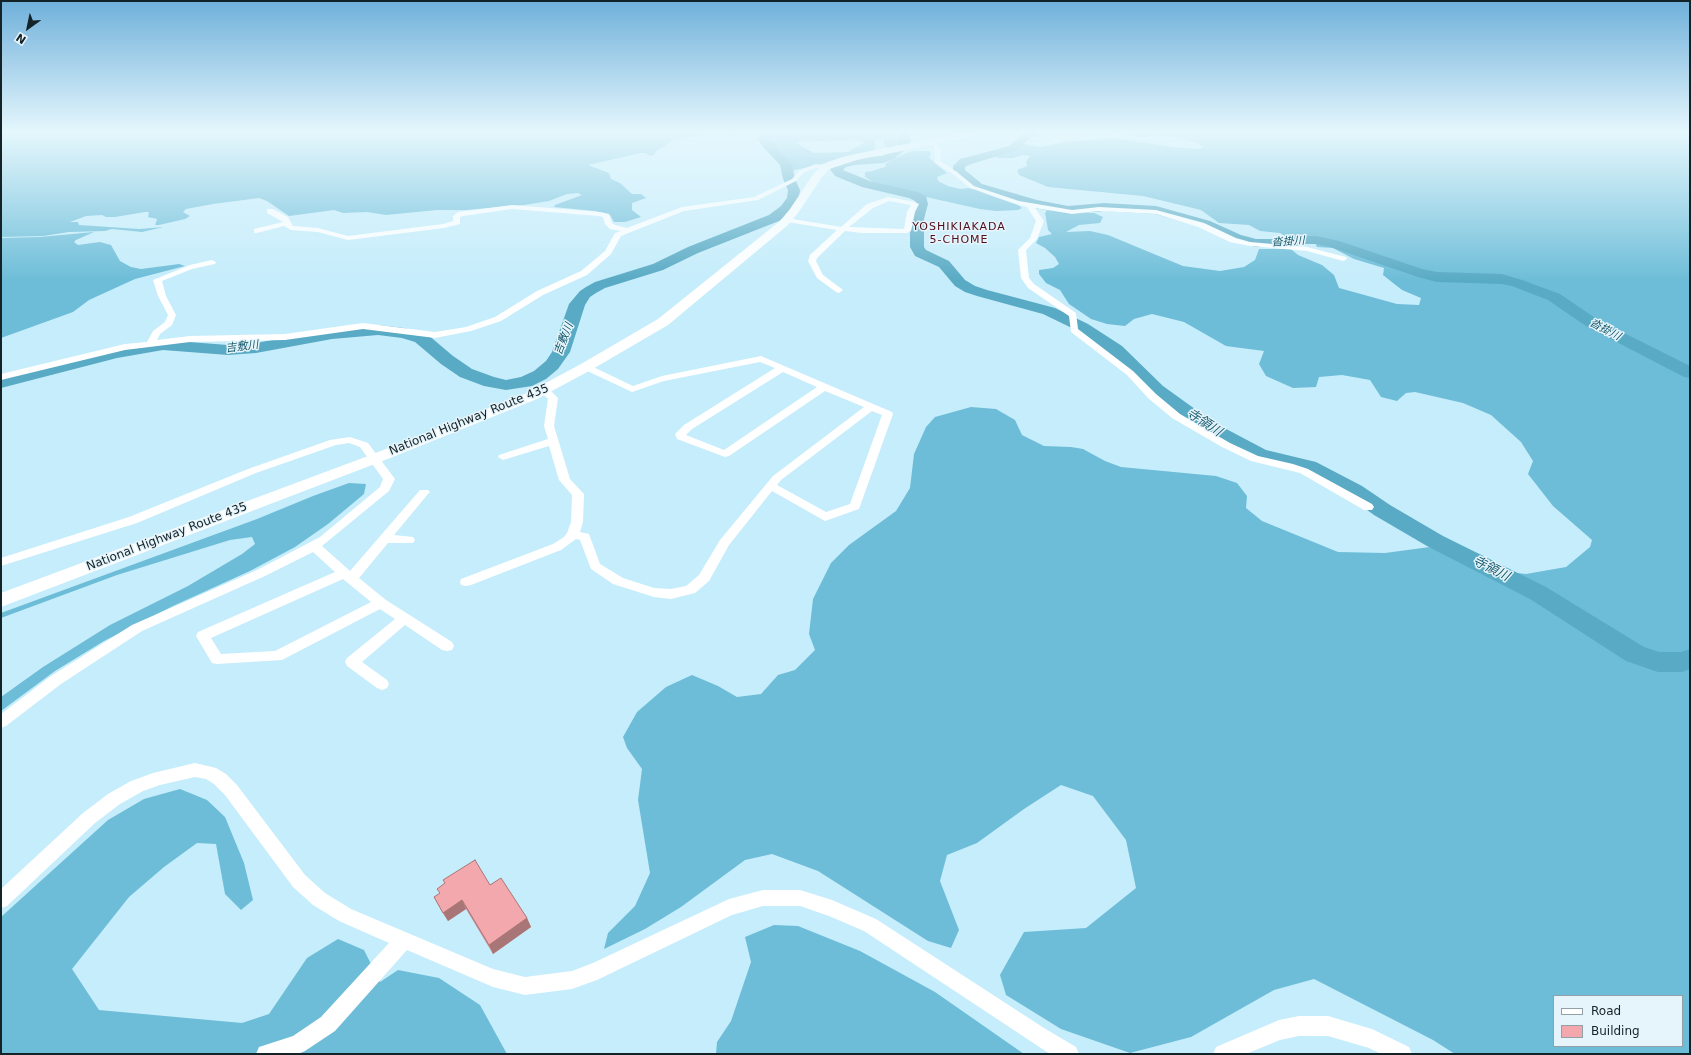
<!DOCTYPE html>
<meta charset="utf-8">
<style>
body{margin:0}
#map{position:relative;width:1691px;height:1055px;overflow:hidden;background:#c6edfb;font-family:"DejaVu Sans",sans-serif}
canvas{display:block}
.frame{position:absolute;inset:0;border:2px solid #142328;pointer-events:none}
.legend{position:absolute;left:1553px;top:995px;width:130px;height:52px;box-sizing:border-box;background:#e6f5fb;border:1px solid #92a1a7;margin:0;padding:5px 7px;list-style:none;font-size:12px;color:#142328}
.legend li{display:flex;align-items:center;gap:8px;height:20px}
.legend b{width:20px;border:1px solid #92a1a7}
.north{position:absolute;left:8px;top:8px;width:40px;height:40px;-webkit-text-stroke:3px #e6f5fb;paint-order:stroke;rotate:213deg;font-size:11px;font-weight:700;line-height:16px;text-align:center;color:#142328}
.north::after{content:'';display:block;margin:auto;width:14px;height:18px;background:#142328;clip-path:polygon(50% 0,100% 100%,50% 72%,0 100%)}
</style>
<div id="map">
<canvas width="1691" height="1055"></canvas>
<div class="frame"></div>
<ul class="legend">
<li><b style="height:5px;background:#fff"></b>Road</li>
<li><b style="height:11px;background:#f2a8ac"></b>Building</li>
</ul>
<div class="north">N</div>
</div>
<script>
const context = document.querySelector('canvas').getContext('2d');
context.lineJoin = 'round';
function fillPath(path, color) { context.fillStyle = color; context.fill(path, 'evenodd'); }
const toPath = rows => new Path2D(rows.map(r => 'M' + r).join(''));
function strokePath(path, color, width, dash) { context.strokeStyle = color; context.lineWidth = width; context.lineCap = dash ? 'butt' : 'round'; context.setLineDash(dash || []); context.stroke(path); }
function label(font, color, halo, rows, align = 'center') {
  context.font = font + ' "DejaVu Sans","Noto Sans JP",sans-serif'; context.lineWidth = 3; context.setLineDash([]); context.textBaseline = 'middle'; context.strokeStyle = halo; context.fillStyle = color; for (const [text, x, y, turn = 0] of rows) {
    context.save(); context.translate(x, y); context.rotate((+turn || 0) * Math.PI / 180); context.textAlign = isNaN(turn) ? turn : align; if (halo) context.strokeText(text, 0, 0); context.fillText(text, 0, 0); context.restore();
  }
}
fillPath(toPath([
 [1,133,850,133,795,136,768,134,728,135,716,133,673,140,663,147,656,151,654,155,651,156,645,153,640,153,588,165,609,173,611,179,620,183,632,194,641,194,646,198,632,203,632,210,641,217,625,222,614,222,610,215,595,211,554,207,555,205,582,195,578,193,567,194,549,201,524,205,466,210,437,210,386,215,367,212,343,213,334,210,289,216,267,201,259,198,213,204,186,209,183,212,190,216,185,219,159,225,155,225,157,219,148,217,149,212,145,212,115,217,106,217,102,215,86,216,70,222,78,222,79,225,139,229,164,227,142,232,112,229,105,231,69,232,43,236,1,237],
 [876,133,892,133,899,137,901,140,898,145,891,148,885,147,883,138,875,139,875,148,874,150,869,152,846,156,821,164,791,171,789,165,779,150,770,144,767,140,780,137,805,139,833,138],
 [807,140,822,141,857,140,864,142,864,143,848,152,814,153,796,143],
 [1126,133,1690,133,1690,1054,1455,1054,1433,1040,1314,979,1274,990,1191,1037,1130,1053,1061,1029,1006,995,1000,975,1024,932,1086,928,1136,888,1126,840,1093,796,1061,785,1024,809,977,843,947,855,940,881,959,930,951,948,928,941,818,871,772,854,745,860,681,907,645,929,604,949,608,933,635,906,650,873,638,800,642,769,627,748,623,737,637,712,666,687,692,675,718,686,737,697,761,694,778,675,795,670,815,650,809,634,813,599,831,563,849,545,896,511,910,488,914,454,926,427,935,417,971,407,996,409,1015,420,1022,435,1044,446,1071,447,1083,449,1105,461,1121,467,1216,476,1237,483,1247,496,1246,508,1262,521,1338,552,1385,553,1430,547,1450,552,1490,570,1526,574,1566,567,1590,547,1592,540,1553,506,1528,474,1533,461,1521,442,1491,415,1463,403,1415,392,1406,393,1397,401,1381,397,1370,380,1342,375,1319,377,1316,387,1293,388,1266,376,1259,364,1264,351,1226,346,1184,322,1152,314,1134,319,1125,326,1107,324,1091,319,1069,304,1060,290,1046,283,1039,274,1039,270,1053,268,1059,264,1055,257,1045,248,1036,243,1039,237,1052,234,1048,230,1047,224,1045,213,1047,210,1061,212,1094,213,1103,217,1100,223,1079,225,1066,232,1090,231,1108,235,1183,266,1220,271,1244,267,1255,260,1259,249,1291,249,1298,255,1322,265,1334,275,1339,288,1397,304,1419,305,1421,298,1402,290,1383,275,1384,268,1354,259,1333,248,1317,247,1314,241,1308,238,1290,239,1280,233,1260,231,1249,225,1219,223,1201,210,1143,196,1048,187,1019,175,1017,170,1027,166,1026,162,1030,156,1023,155,1013,158,998,158,993,155,1017,149,1023,144,1040,147,1072,141,1114,138,1172,147,1199,149,1203,147,1198,143,1179,138,1156,135,1140,137],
 [1554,996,1682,996,1682,1046,1554,1046],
 [913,151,929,151,931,153,929,158,947,173,937,177,938,181,948,186,960,189,969,188,1018,205,1022,208,1018,210,996,211,980,209,926,197,873,182,865,177,865,172,872,171,885,167,886,163,906,153],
 [94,232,76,240,74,242,78,245,100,242,111,245,120,261,131,267,141,269,179,264,185,266,135,279,89,300,73,312,1,338,1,238,40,237],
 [349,483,366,484,364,494,328,524,295,547,250,571,173,606,104,641,55,671,1,711,1,697,43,667,110,625,188,586,242,554,255,544,252,537,230,540,117,575,1,618,1,613,257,519,313,496],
 [180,789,207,800,225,817,244,863,253,900,241,910,225,894,216,844,197,843,164,867,129,897,72,969,99,1010,242,1023,269,1014,307,958,338,939,364,950,380,982,398,970,439,978,480,1005,507,1054,1,1054,1,917,108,820,144,799],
 [774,925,798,926,860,951,935,992,1024,1054,716,1054,717,1042,731,1021,751,962,745,937]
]), '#6dbdd8');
fillPath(toPath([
 [766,133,823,135,840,133,877,133,872,136,823,141,769,139,792,164,795,179,800,190,799,198,791,212,779,221,698,253,663,270,605,288,596,293,590,297,585,305,570,352,558,369,546,379,532,386,506,390,484,386,460,377,441,364,415,342,402,338,378,335,332,339,256,353,228,355,163,350,117,358,1,388,1,378,116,348,163,340,228,345,256,343,332,329,378,325,404,328,427,334,453,356,472,369,494,377,506,380,521,377,534,371,546,361,552,352,569,304,580,291,586,287,595,282,653,264,688,247,769,215,781,206,787,198,788,190,783,179,780,165,763,147,757,138,766,133],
 [899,133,909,133,911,140,908,147,904,148,900,147,898,145,899,133],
 [1024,133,1039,133,1038,135,1030,138,1017,150,968,165,965,167,965,170,982,184,1037,200,1068,206,1104,203,1156,206,1210,221,1241,235,1256,239,1292,239,1303,236,1316,236,1339,241,1422,269,1437,272,1502,274,1522,280,1560,294,1598,320,1690,366,1690,378,1684,377,1586,326,1548,300,1512,286,1502,284,1437,282,1418,277,1330,247,1316,244,1303,244,1292,247,1256,247,1231,241,1200,227,1155,214,1104,211,1068,214,1035,208,974,190,953,171,953,166,960,159,1009,146,1024,133],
 [898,148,902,149,904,151,894,159,883,163,855,165,846,167,843,170,870,181,917,192,926,196,928,204,924,219,924,247,926,250,949,261,965,280,975,286,987,290,1055,308,1088,324,1122,346,1163,386,1213,422,1266,450,1316,462,1362,486,1390,505,1443,536,1546,587,1644,647,1659,652,1681,652,1690,649,1690,669,1682,672,1658,672,1626,661,1530,599,1427,546,1374,515,1348,496,1302,470,1252,458,1199,430,1151,394,1110,354,1076,330,1043,314,977,296,965,292,955,286,939,267,915,256,910,247,910,219,916,204,915,201,909,198,862,187,835,176,830,169,838,161,855,157,882,156,898,148]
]), '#59aac4');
fillPath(toPath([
 [1075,133,1084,133,1050,144,1045,143,1075,133],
 [1100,133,1122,133,1122,135,1117,138,1100,133],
 [932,140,936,140,941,151,940,161,957,172,974,186,1019,201,1072,210,1099,207,1156,210,1204,223,1236,238,1250,242,1307,247,1346,257,1347,259,1343,261,1307,251,1250,246,1230,242,1198,227,1156,214,1099,211,1072,214,1035,208,1044,221,1037,239,1026,250,1029,278,1034,284,1076,313,1078,329,1133,371,1156,394,1180,414,1230,443,1258,456,1293,464,1308,469,1372,504,1374,507,1372,510,1364,510,1300,473,1251,461,1222,447,1172,418,1148,398,1127,375,1071,332,1069,316,1028,288,1021,278,1018,250,1030,238,1036,221,1027,207,1016,204,970,188,953,174,935,163,935,151,931,141,932,140],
 [816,164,829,167,826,169,816,168,809,170,803,173,796,181,758,200,684,211,631,232,621,236,611,254,587,275,543,295,501,321,471,331,435,338,363,329,285,340,190,342,125,350,1,380,1,374,125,344,147,342,153,331,165,322,168,315,158,296,153,280,190,265,212,260,216,262,215,264,192,269,162,281,166,296,176,315,172,325,160,334,157,340,190,336,285,334,363,323,435,332,466,327,495,317,537,291,581,271,605,251,615,233,621,231,610,229,605,224,603,217,599,216,512,209,463,216,460,217,460,224,444,228,348,240,318,232,291,230,284,226,257,233,254,233,254,229,283,222,267,213,267,209,273,209,288,217,293,226,318,228,348,236,443,224,453,221,453,216,458,212,512,205,600,212,609,214,612,223,615,225,627,228,682,207,754,197,792,179,799,171,816,164],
 [888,197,915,202,919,204,915,212,911,231,907,233,862,233,845,231,817,258,816,261,823,275,843,290,839,293,836,292,817,278,808,261,810,255,837,230,787,222,783,220,787,218,841,227,867,204,888,197],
 [889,201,911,205,907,212,904,229,849,227,873,208,889,201],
 [761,356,892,412,893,414,859,509,825,521,772,491,729,545,709,581,695,593,671,599,654,597,613,584,591,569,580,540,576,539,561,550,471,585,466,586,461,585,460,582,461,579,553,544,564,537,567,533,571,522,572,495,559,480,549,446,503,460,498,457,499,455,548,439,544,426,548,399,539,390,544,387,548,388,558,398,554,426,570,479,584,494,583,522,580,532,589,534,600,564,623,578,654,588,671,589,686,586,699,575,720,540,773,476,864,407,825,391,729,456,725,457,677,439,675,434,684,425,775,368,760,362,664,381,632,392,583,369,581,367,586,364,589,365,633,386,662,376,761,356],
 [783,372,817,387,724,450,686,435,692,429,783,372],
 [872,411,882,415,850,504,826,512,777,485,781,480,872,411],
 [350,437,368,443,395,479,389,491,322,546,350,571,420,490,428,490,430,492,428,494,394,535,413,537,415,540,413,543,388,543,359,578,386,600,452,642,454,646,452,650,447,651,442,650,405,625,362,662,387,680,389,684,387,688,382,690,377,688,347,666,345,662,347,658,395,619,380,609,282,660,217,664,212,663,196,636,198,632,335,572,313,552,265,576,142,631,61,684,6,726,1,728,1,714,51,676,132,625,257,570,320,537,380,487,383,479,360,447,349,443,336,445,256,473,137,523,1,566,1,558,129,517,248,469,330,440,350,437],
 [343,579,371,602,275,651,221,654,211,638,343,579],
 [195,763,216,768,226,774,237,785,305,875,325,893,351,909,493,969,525,977,572,971,593,963,729,899,763,890,800,890,832,900,876,919,1044,1028,1076,1047,1079,1054,1050,1054,864,931,829,916,800,906,763,906,732,915,597,980,572,989,525,995,493,987,407,950,335,1031,305,1051,298,1054,256,1054,259,1047,293,1036,321,1017,389,943,339,921,313,905,293,887,225,795,214,784,206,779,195,777,160,785,143,791,120,804,95,823,7,906,1,908,1,889,83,813,108,794,131,781,153,773,195,763],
 [1299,1016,1328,1016,1372,1029,1409,1047,1412,1054,1381,1054,1369,1048,1328,1036,1299,1036,1280,1040,1246,1054,1213,1054,1216,1047,1279,1020,1299,1016]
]), '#fff');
fillPath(toPath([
 [962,133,979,133,975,136,857,160,829,169,822,177,798,213,788,225,668,325,591,370,537,399,380,462,1,607,1,593,368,456,527,393,581,364,658,319,780,221,790,209,814,173,823,165,831,161,855,154,962,133]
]), '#fff');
fillPath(toPath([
 [490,885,527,918,531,927,493,954,466,909,448,921,434,897,440,894]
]), '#d09094');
fillPath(toPath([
 [462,900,466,909,448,921,443,913],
 [527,918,531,927,493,954,489,945]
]), '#a97678');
const building = toPath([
 [475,860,490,885,501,878,527,918,489,945,462,900,443,913,434,897,440,893,437,889,445,883,443,880,475,860]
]);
fillPath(building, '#f2a8ac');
strokePath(building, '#a97678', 1);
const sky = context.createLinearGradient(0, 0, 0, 281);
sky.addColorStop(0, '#6fb0da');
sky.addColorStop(0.47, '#e5f7fd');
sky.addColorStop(1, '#e5f7fd00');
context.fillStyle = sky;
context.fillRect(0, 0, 1691, 281);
context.letterSpacing = '1px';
label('11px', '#520d1a', '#e6f5fb', [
 ["YOSHIKIAKADA",959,227],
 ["5-CHOME",959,240]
]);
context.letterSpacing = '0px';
label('italic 11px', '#185a6d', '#e6f5fb', [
 ["沓掛川",1288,242,-3],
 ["沓掛川",1605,330,28],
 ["吉敷川",564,339,-69],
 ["吉敷川",242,347,-7]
]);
label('12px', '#142328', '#e6f5fb', [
 ["National Highway Route 435",469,420,-22],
 ["National Highway Route 435",167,537,-21]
]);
label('italic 13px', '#185a6d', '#e6f5fb', [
 ["寺領川",1204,423,33],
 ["寺領川",1491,569,27]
]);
</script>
